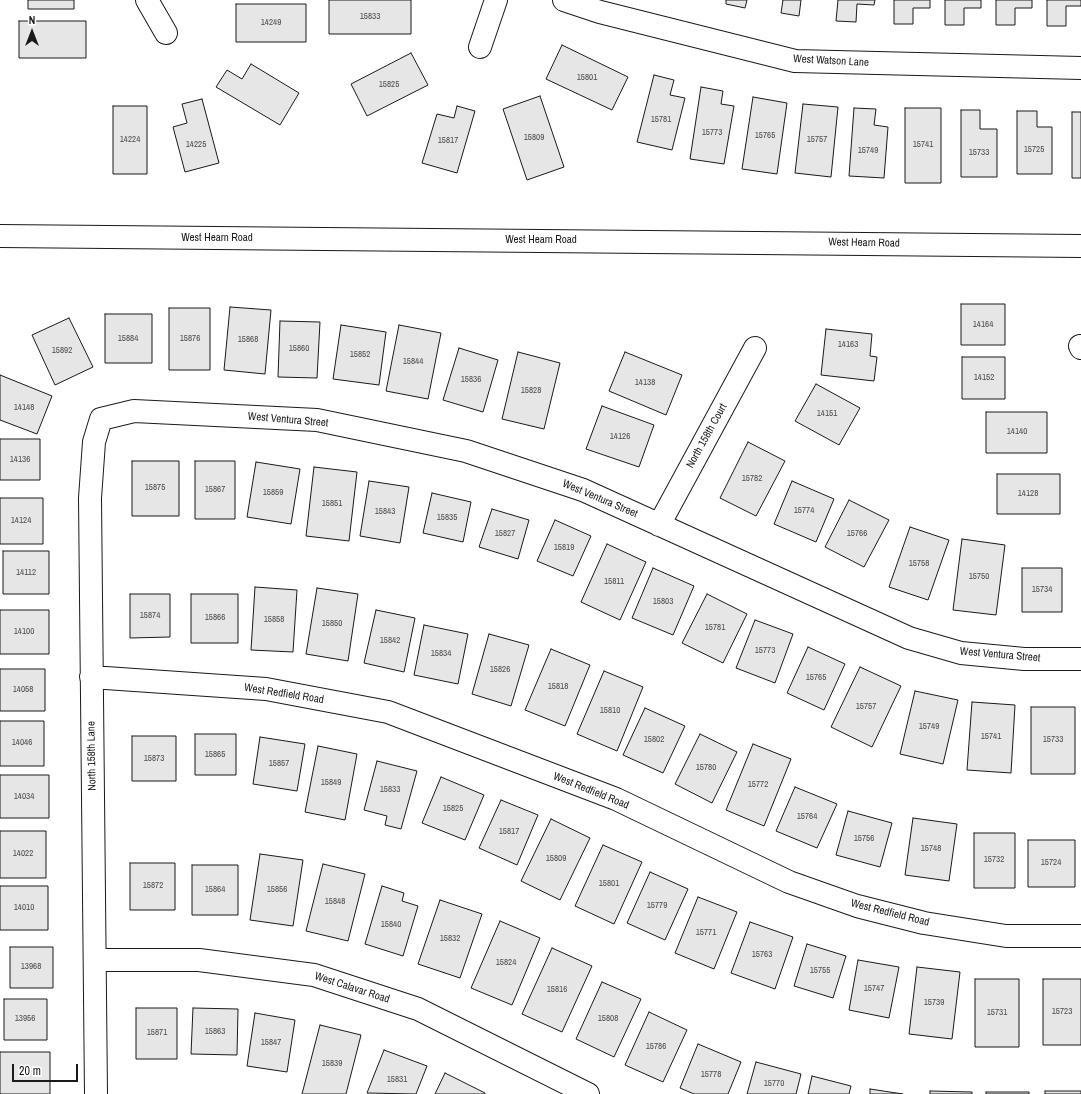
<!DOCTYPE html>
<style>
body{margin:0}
#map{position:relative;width:1081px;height:1094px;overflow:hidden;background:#fff;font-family:"Archivo Narrow",sans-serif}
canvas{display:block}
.north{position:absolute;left:12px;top:12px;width:40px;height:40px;-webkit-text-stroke:3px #fff;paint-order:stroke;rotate:0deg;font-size:11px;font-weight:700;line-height:16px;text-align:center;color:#1a1a1a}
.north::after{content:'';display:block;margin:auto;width:14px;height:18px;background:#1a1a1a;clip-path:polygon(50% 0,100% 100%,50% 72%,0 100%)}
.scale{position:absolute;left:12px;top:1064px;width:66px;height:18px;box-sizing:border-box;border:2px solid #1a1a1a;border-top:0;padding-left:5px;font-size:12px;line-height:14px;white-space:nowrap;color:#1a1a1a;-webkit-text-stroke:3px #fff;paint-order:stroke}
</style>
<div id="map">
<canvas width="1081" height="1094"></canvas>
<div class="north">N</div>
<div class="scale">20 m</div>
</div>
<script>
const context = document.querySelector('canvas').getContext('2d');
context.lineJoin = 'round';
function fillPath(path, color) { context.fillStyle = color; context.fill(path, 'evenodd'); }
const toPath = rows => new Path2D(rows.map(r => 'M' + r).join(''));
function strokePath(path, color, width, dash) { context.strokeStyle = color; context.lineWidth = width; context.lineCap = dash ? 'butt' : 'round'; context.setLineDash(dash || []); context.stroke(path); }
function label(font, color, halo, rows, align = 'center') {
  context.font = font + ' "Archivo Narrow",sans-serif'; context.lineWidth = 3; context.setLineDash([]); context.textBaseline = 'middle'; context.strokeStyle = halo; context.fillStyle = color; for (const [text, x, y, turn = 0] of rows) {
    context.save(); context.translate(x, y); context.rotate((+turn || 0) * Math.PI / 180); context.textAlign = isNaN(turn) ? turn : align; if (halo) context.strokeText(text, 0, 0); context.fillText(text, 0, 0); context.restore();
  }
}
const building = toPath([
 [28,0,74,0,74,9,28,9,28,0],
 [329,0,411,0,411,34,329,34,329,0],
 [726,0,747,0,745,8,726,4,726,0],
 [783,0,801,0,799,16,781,13,783,0],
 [838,0,875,0,874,5,857,4,856,22,836,21,838,0],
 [894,0,930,0,930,8,913,8,913,24,894,24,894,0],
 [945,0,981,0,981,8,964,8,964,25,945,25,945,0],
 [996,0,1032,0,1032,8,1015,8,1015,25,996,25,996,0],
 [1047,0,1081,0,1081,6,1066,6,1066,26,1047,26,1047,0],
 [236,4,306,4,306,42,236,42,236,4],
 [19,21,86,21,86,58,19,58,19,21],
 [562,45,628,77,612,110,546,79,562,45],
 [411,53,428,85,367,116,351,84,411,53],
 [251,64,299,93,280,125,216,87,227,70,242,79,251,64],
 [654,75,674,80,670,95,685,98,672,150,637,142,654,75],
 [701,87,723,91,721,104,734,106,724,164,690,159,701,87],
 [540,96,564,167,527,180,503,109,540,96],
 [753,97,787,103,777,174,742,169,753,97],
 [202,99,219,163,185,172,173,127,187,123,182,104,202,99],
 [803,104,838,107,831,177,795,173,803,104],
 [113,106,147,106,147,174,113,174,113,106],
 [457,106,475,111,457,173,422,163,437,114,454,118,457,106],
 [854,108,876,109,874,125,888,127,884,178,849,176,854,108],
 [905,108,941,108,941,183,905,183,905,108],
 [961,110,980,110,980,129,997,129,997,177,961,177,961,110],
 [1017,111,1037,111,1037,127,1052,127,1052,174,1017,174,1017,111],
 [1072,112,1081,112,1081,178,1072,178,1072,112],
 [961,304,1005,304,1005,345,961,345,961,304],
 [230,307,271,310,265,374,224,370,230,307],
 [169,308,210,308,210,370,169,370,169,308],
 [105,314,152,314,152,363,105,363,105,314],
 [69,318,93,367,55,385,32,335,69,318],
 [280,321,320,322,317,378,278,377,280,321],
 [341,325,386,332,379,385,333,379,341,325],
 [399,325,441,333,428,399,386,391,399,325],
 [826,329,872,334,870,356,877,357,874,381,821,375,826,329],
 [459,348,498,360,483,412,443,400,459,348],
 [518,352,560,363,544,429,502,419,518,352],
 [625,352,682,375,666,415,609,391,625,352],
 [962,357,1005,357,1005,399,962,399,962,357],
 [0,375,52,396,37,434,0,420,0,375],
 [816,384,860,408,839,445,795,421,816,384],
 [602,406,654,425,639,467,586,449,602,406],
 [986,412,1047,412,1047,453,986,453,986,412],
 [0,439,40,439,40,480,0,480,0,439],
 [748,442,785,461,756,516,720,498,748,442],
 [132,461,179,461,179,516,132,516,132,461],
 [195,461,235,461,235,519,195,519,195,461],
 [256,462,300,469,291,524,247,517,256,462],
 [314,467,357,472,349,541,306,536,314,467],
 [997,474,1060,474,1060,514,997,514,997,474],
 [369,481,409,487,400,543,360,536,369,481],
 [792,481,834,499,816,542,774,524,792,481],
 [432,493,471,502,463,542,423,533,432,493],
 [0,498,43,498,43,544,0,544,0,498],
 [849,500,889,520,864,567,825,547,849,500],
 [492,509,529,520,518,559,479,547,492,509],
 [555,520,591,536,573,576,537,561,555,520],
 [910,527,949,540,928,600,889,587,910,527],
 [962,539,1005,545,996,615,953,610,962,539],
 [607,544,646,562,620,620,581,602,607,544],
 [3,551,49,551,49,594,3,594,3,551],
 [653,568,694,586,673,635,632,618,653,568],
 [1022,568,1062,568,1062,612,1022,612,1022,568],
 [255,587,297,590,293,652,251,650,255,587],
 [317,588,358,594,348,661,306,654,317,588],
 [130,594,170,594,170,637,130,638,130,594],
 [191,594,238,594,238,643,191,643,191,594],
 [707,594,747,614,723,663,682,643,707,594],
 [0,610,49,610,49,654,0,654,0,610],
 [376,610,415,618,404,672,364,663,376,610],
 [755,620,793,634,775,683,736,668,755,620],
 [424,625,468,634,458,684,414,675,424,625],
 [489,634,529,645,511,706,472,694,489,634],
 [808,647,845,664,824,710,787,693,808,647],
 [551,649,590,665,565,726,525,710,551,649],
 [860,667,901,686,872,747,831,727,860,667],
 [0,669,45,669,45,711,0,711,0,669],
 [604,671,643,687,617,751,577,734,604,671],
 [915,691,958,700,943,764,900,754,915,691],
 [972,702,1015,705,1011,773,967,770,972,702],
 [1031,707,1075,707,1075,774,1031,774,1031,707],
 [645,708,685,726,663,773,623,755,645,708],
 [0,721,44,721,44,766,0,766,0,721],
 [195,734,236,734,236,775,195,775,195,734],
 [700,734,737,752,712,803,675,784,700,734],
 [132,736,176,736,176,781,132,781,132,736],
 [260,737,305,744,297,791,253,784,260,737],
 [753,744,791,759,764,826,726,810,753,744],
 [318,746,357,754,345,820,305,812,318,746],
 [377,761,417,771,401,829,385,825,387,816,364,810,377,761],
 [0,775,49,775,49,818,0,818,0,775],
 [441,777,484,795,465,840,422,823,441,777],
 [795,787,837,804,817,848,776,831,795,787],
 [501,800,538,815,517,865,479,848,501,800],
 [848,811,892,823,880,867,836,855,848,811],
 [913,818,957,824,949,881,905,875,913,818],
 [551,819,590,838,560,900,521,881,551,819],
 [0,831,46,831,46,878,0,878,0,831],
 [974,833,1015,833,1015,888,974,888,974,833],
 [1028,840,1075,840,1075,887,1028,887,1028,840],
 [603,845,642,862,614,924,575,906,603,845],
 [260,854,303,860,293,926,250,920,260,854],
 [130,863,175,863,175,910,130,910,130,863],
 [323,864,365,874,348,941,306,931,323,864],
 [192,865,238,865,238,915,192,915,192,865],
 [650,872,688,889,665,940,627,923,650,872],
 [0,886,48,886,48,930,0,930,0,886],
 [382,886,404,893,402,901,418,906,403,956,365,944,382,886],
 [698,897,737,912,714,969,675,953,698,897],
 [440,900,482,914,460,978,418,964,440,900],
 [500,921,540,938,512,1005,471,988,500,921],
 [750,922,793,937,775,989,731,973,750,922],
 [807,944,846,956,833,998,794,986,807,944],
 [10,947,53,947,53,988,10,988,10,947],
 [552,948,592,966,562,1032,522,1014,552,948],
 [858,960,899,967,889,1018,849,1010,858,960],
 [917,967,960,972,952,1039,909,1034,917,967],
 [975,979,1019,979,1019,1047,975,1047,975,979],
 [1043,979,1081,979,1081,1045,1043,1045,1043,979],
 [602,982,641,999,614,1057,576,1039,602,982],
 [4,999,47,999,47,1040,4,1040,4,999],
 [136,1008,177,1008,177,1059,136,1059,136,1008],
 [193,1008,238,1009,237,1055,191,1054,193,1008],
 [649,1012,687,1030,663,1082,625,1065,649,1012],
 [255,1013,295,1020,287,1072,247,1066,255,1013],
 [320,1025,361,1035,346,1094,302,1094,320,1025],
 [698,1044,741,1062,728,1094,694,1094,680,1088,698,1044],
 [384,1050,427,1066,416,1094,367,1093,384,1050],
 [0,1052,50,1052,50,1094,0,1094,0,1052],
 [756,1062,801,1074,796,1094,747,1094,756,1062],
 [445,1073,485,1093,485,1094,435,1094,445,1073],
 [812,1076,851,1086,849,1094,808,1094,812,1076],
 [870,1089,903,1094,870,1094,870,1089],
 [930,1091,972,1092,972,1094,930,1094,930,1091],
 [1045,1091,1081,1091,1081,1094,1045,1094,1045,1091],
 [986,1092,1029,1092,1029,1094,986,1094,986,1092]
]);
fillPath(building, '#e6e6e6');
strokePath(building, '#1a1a1a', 1);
const minor = toPath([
 [147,0,166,33],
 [564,0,600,12,795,61,1081,68],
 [480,47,496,0],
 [0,236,1081,246],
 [1080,346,1081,348],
 [659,525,755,348],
 [91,677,266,689,388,712,616,799,789,882,857,906,924,923,1006,936,1081,936],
 [95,960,199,960,314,975,418,1009,588,1094],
 [96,1094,90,498,94,442,101,419,134,411,317,420,466,451,583,490,909,638,961,653,1024,659,1081,659]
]);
strokePath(minor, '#1a1a1a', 24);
strokePath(minor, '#fff', 22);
label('9px', '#4d4d4d', null, [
 ["15833",370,17],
 ["14249",271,23],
 ["15801",587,78],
 ["15825",389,85],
 ["15781",661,120],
 ["15773",712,133],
 ["15765",765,136],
 ["15809",534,138],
 ["14224",130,140],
 ["15757",817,140],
 ["15817",448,141],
 ["14225",196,145],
 ["15741",923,145],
 ["15725",1034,150],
 ["15749",868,151],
 ["15733",979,153],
 ["14164",983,325],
 ["15884",128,339],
 ["15876",190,339],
 ["15868",248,340],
 ["14163",848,345],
 ["15860",299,349],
 ["15892",62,351],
 ["15852",360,355],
 ["15844",413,362],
 ["14152",984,378],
 ["15836",471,380],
 ["14138",645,383],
 ["15828",531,391],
 ["14148",24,408],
 ["14151",827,414],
 ["14140",1017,432],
 ["14126",620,437],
 ["14136",20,460],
 ["15782",752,479],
 ["15875",155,488],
 ["15867",215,490],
 ["15859",273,493],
 ["14128",1028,494],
 ["15851",332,504],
 ["15774",804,511],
 ["15843",385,512],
 ["15835",447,518],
 ["14124",21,521],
 ["15827",505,534],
 ["15766",857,534],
 ["15819",564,548],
 ["15758",919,564],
 ["14112",26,573],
 ["15750",979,577],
 ["15811",614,582],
 ["15734",1042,590],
 ["15803",663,602],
 ["15874",150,616],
 ["15866",215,618],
 ["15858",274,620],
 ["15850",332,624],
 ["15781",715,628],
 ["14100",24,632],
 ["15842",390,641],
 ["15773",765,651],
 ["15834",441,654],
 ["15826",500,670],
 ["15765",816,678],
 ["15818",558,687],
 ["14058",23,690],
 ["15757",866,707],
 ["15810",610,711],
 ["15749",929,727],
 ["15741",991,737],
 ["15802",654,740],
 ["15733",1053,740],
 ["14046",22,743],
 ["15865",215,755],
 ["15873",154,759],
 ["15857",279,764],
 ["15780",706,768],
 ["15849",331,783],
 ["15772",758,785],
 ["15833",390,790],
 ["14034",24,797],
 ["15825",453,809],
 ["15764",807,817],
 ["15817",509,832],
 ["15756",864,839],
 ["15748",931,849],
 ["14022",23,854],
 ["15809",556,859],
 ["15732",994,860],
 ["15724",1051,863],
 ["15801",609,884],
 ["15872",153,886],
 ["15864",215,890],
 ["15856",277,890],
 ["15848",335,902],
 ["15779",657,906],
 ["14010",24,908],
 ["15840",391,925],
 ["15771",706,933],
 ["15832",450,939],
 ["15763",762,955],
 ["15824",506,963],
 ["13968",31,967],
 ["15755",820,971],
 ["15747",874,989],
 ["15816",557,990],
 ["15739",934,1003],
 ["15723",1062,1012],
 ["15731",997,1013],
 ["13956",25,1019],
 ["15808",608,1019],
 ["15863",215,1032],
 ["15871",157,1033],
 ["15847",271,1043],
 ["15786",656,1047],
 ["15839",332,1064],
 ["15778",711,1075],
 ["15831",397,1080],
 ["15770",774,1084]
]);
label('11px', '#1a1a1a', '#fff', [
 ["West Watson Lane",831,61,3],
 ["West Hearn Road",217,238],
 ["West Hearn Road",541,240],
 ["West Hearn Road",864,243,1],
 ["West Ventura Street",288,420,5],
 ["North 158th Court",707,436,-61],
 ["West Ventura Street",600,499,23],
 ["West Ventura Street",1000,655,5],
 ["West Redfield Road",284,694,9],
 ["North 158th Lane",92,756,-91],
 ["West Redfield Road",591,791,22],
 ["West Redfield Road",890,913,14],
 ["West Calavar Road",352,988,18]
]);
</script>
